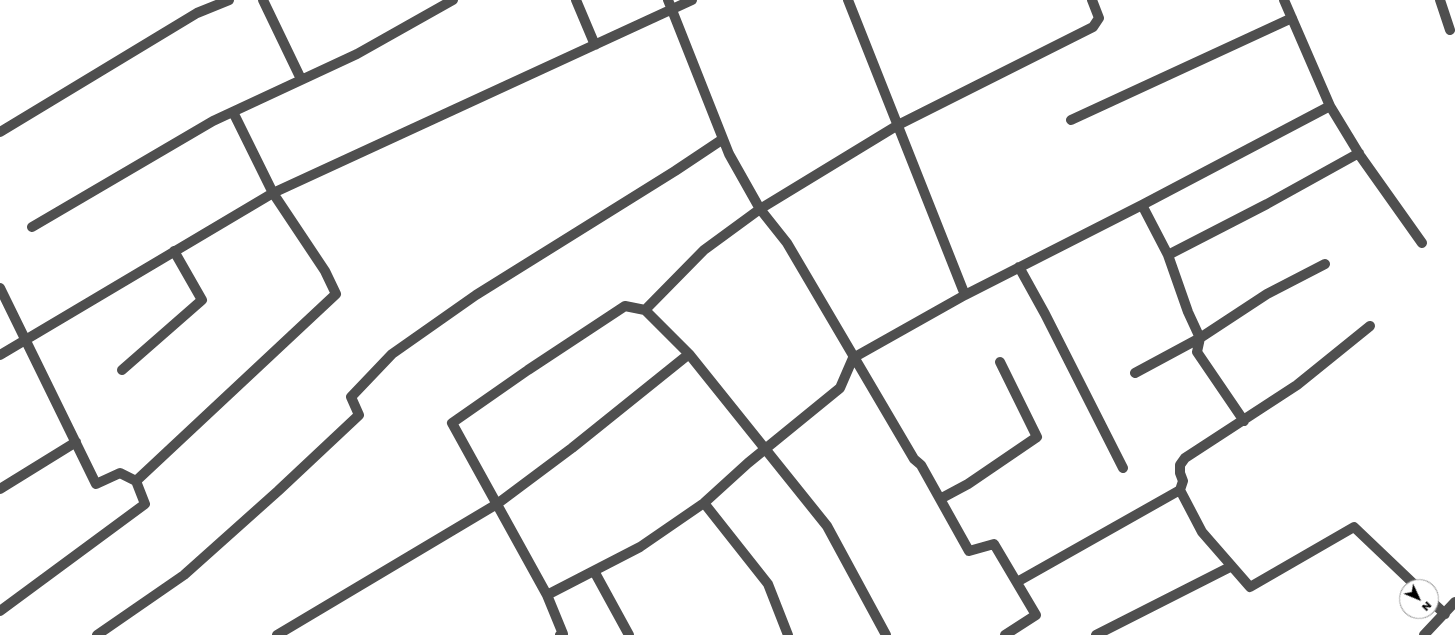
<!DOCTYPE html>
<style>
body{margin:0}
#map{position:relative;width:1455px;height:635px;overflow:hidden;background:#fff;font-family:Poppins,sans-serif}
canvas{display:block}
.north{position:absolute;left:1399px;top:579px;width:40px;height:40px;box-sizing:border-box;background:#fff;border:1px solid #999;border-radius:50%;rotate:134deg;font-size:11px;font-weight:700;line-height:16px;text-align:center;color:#000}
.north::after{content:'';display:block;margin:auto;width:14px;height:18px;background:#000;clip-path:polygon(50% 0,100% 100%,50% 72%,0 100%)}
</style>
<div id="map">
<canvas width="1455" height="635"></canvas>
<div class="north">N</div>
</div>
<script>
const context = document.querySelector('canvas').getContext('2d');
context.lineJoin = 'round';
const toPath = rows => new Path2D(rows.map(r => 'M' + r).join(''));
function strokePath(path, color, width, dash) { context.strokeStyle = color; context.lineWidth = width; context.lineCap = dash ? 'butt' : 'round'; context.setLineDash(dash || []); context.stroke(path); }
strokePath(toPath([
 [263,0,301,79],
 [576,0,595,45],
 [668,0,729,154,760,209,787,243,914,459,921,465,969,551,994,544,1036,615,1005,635],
 [848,0,965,295],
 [1440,0,1450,30],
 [1330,106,1361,157,1422,243],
 [1071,120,1292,18],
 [0,132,197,13,229,0],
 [1142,205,1168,255,1188,312,1200,338,1197,352,1244,421],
 [32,227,213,121,357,54,453,0],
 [1168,255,1267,204,1359,153],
 [1019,267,1045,314,1123,468],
 [0,288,96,484,120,473,136,481,336,294,325,271,273,193,233,112],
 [645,310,704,250,760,209,898,125,1093,27,1099,18,1092,0],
 [0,355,273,193,692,0],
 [122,370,202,300,174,251],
 [1135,373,1200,338,1267,294,1325,264],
 [0,489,76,442],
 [1180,490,1202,532,1250,587,1354,527,1417,587],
 [940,499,968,484,1037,437,1000,362],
 [704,503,768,584,788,635],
 [594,571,629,635],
 [1017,582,1180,490,1183,481,1180,473,1180,465,1185,458,1297,385,1370,326],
 [547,595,640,547,704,503,748,463,840,388,853,358,965,295,1142,205,1330,106,1284,0],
 [1431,601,1445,614],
 [0,611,145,504,136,481],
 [97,635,184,575,278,491,359,415,351,397,392,354,476,295,675,171,723,139],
 [277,635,497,504,572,448,689,354],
 [560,635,563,634,547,595,452,423,528,370,625,306,645,310,689,354,827,526,886,635],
 [1096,635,1230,567],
 [1424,635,1455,602]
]), '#4f4f4f', 10);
</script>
